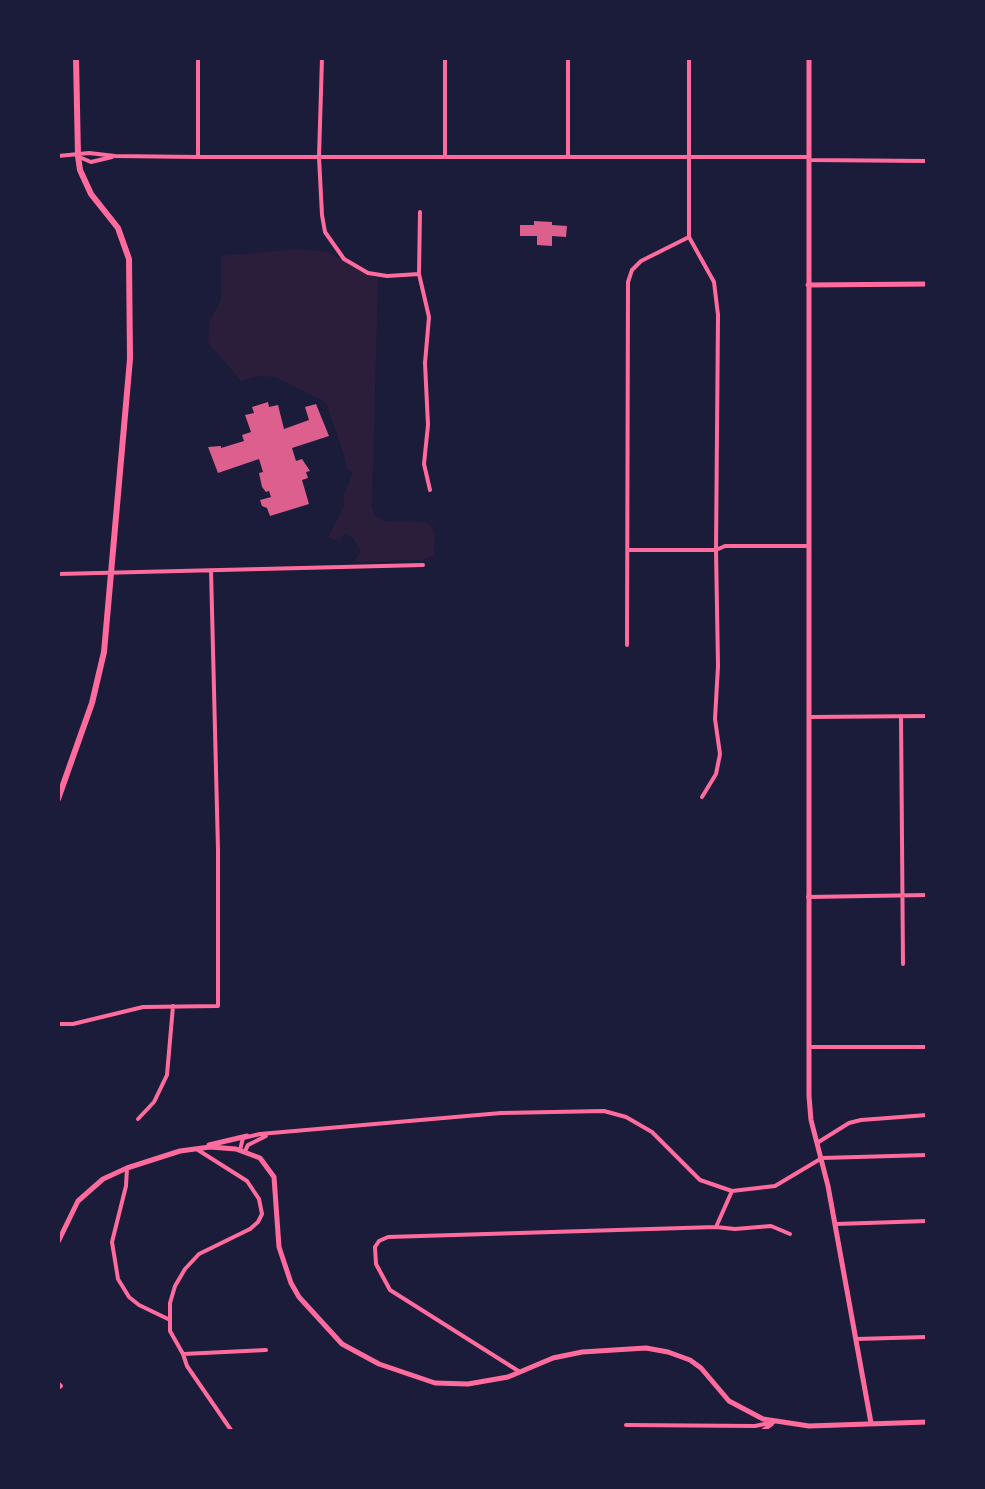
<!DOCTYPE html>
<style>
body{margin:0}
#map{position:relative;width:985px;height:1489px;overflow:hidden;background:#1b1b3a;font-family:"Archivo Narrow",sans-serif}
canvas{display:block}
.frame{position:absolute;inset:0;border:60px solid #1b1b3a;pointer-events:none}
</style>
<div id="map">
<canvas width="985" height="1489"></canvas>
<div class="frame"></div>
</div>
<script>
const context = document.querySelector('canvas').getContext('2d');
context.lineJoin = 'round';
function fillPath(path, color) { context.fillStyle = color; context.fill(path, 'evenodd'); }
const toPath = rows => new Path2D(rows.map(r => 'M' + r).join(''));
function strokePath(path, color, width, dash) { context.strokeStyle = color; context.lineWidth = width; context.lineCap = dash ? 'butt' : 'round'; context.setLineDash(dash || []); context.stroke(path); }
fillPath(toPath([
 [298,249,328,252,378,279,372,508,376,517,384,521,425,522,430,525,435,534,434,555,422,560,354,562,361,551,353,538,344,534,339,541,328,537,344,507,344,494,353,473,345,467,346,461,327,405,321,400,275,377,260,376,241,381,208,343,209,322,221,300,221,256]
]), '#2a1e3b');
fillPath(toPath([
 [534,221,552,222,552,225,567,226,566,237,552,236,552,246,537,245,537,236,520,236,520,225,534,225],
 [268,402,269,407,278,405,284,429,309,420,305,407,316,404,329,436,292,448,296,461,302,459,310,471,306,472,308,478,302,480,309,504,270,516,267,508,262,506,260,500,271,497,269,491,266,492,262,487,259,473,263,472,259,459,218,473,208,447,221,446,221,448,244,441,242,435,251,432,245,415,254,413,252,407]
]), '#dd5f8e');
strokePath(toPath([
 [322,58,319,157,322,215,325,232,344,259,368,273,387,276,419,274],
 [689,58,689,237,714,282,718,315,716,550,718,666,715,719,720,754,716,774,702,797],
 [58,156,89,153,115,156,198,157,808,157],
 [445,156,445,58],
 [568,156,568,58],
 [79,157,91,162,112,157],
 [198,157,198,58],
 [809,160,927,161],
 [420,212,419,274,429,317,425,363,428,425,424,464,430,490],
 [629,550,716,550,725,546,808,546],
 [58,574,423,565],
 [627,645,628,282,632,270,641,261,689,237],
 [901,716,903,964],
 [810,717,927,716],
 [808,897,927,895],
 [58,1024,73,1024,143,1007,218,1006,218,850,211,570],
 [809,1047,927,1047],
 [138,1119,154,1102,167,1075,173,1006],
 [817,1143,849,1123,861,1120,927,1115],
 [198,1150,247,1181,259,1199,262,1214,258,1222,250,1229,199,1254,185,1269,175,1286,170,1303,170,1331,183,1354,266,1350],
 [240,1150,243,1138,260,1134,501,1113,604,1111,626,1117,652,1132,700,1180,732,1191,775,1186,822,1158,927,1155],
 [245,1151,248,1145,266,1136],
 [127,1168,126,1186,112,1242,118,1279,129,1297,139,1305,168,1319],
 [836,1224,927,1221],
 [716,1227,735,1229,771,1226,790,1234],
 [58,1298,58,1308],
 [856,1339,927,1337],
 [183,1354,187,1366,231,1430],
 [520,1372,390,1290,376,1264,375,1247,379,1241,388,1237,716,1227,732,1191],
 [58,1383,61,1386,58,1388],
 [626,1425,755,1426,774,1422],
 [762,1431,772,1424]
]), '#ff6b9d', 4);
strokePath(toPath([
 [809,58,809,1096,811,1120,828,1186,871,1423],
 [808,285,927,284],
 [209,1145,247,1136],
 [58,1242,78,1201,103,1179,127,1168,180,1151,210,1147,236,1149,260,1158,274,1177,279,1247,291,1283,299,1297,342,1344,379,1364,435,1383,468,1384,508,1377,553,1358,582,1352,646,1348,668,1352,690,1360,701,1368,729,1401,763,1419,809,1426,927,1422]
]), '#ff6b9d', 5);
strokePath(toPath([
 [58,799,92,703,104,652,130,359,129,259,118,228,91,194,80,170,78,156,76,58]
]), '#ff6b9d', 6);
</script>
